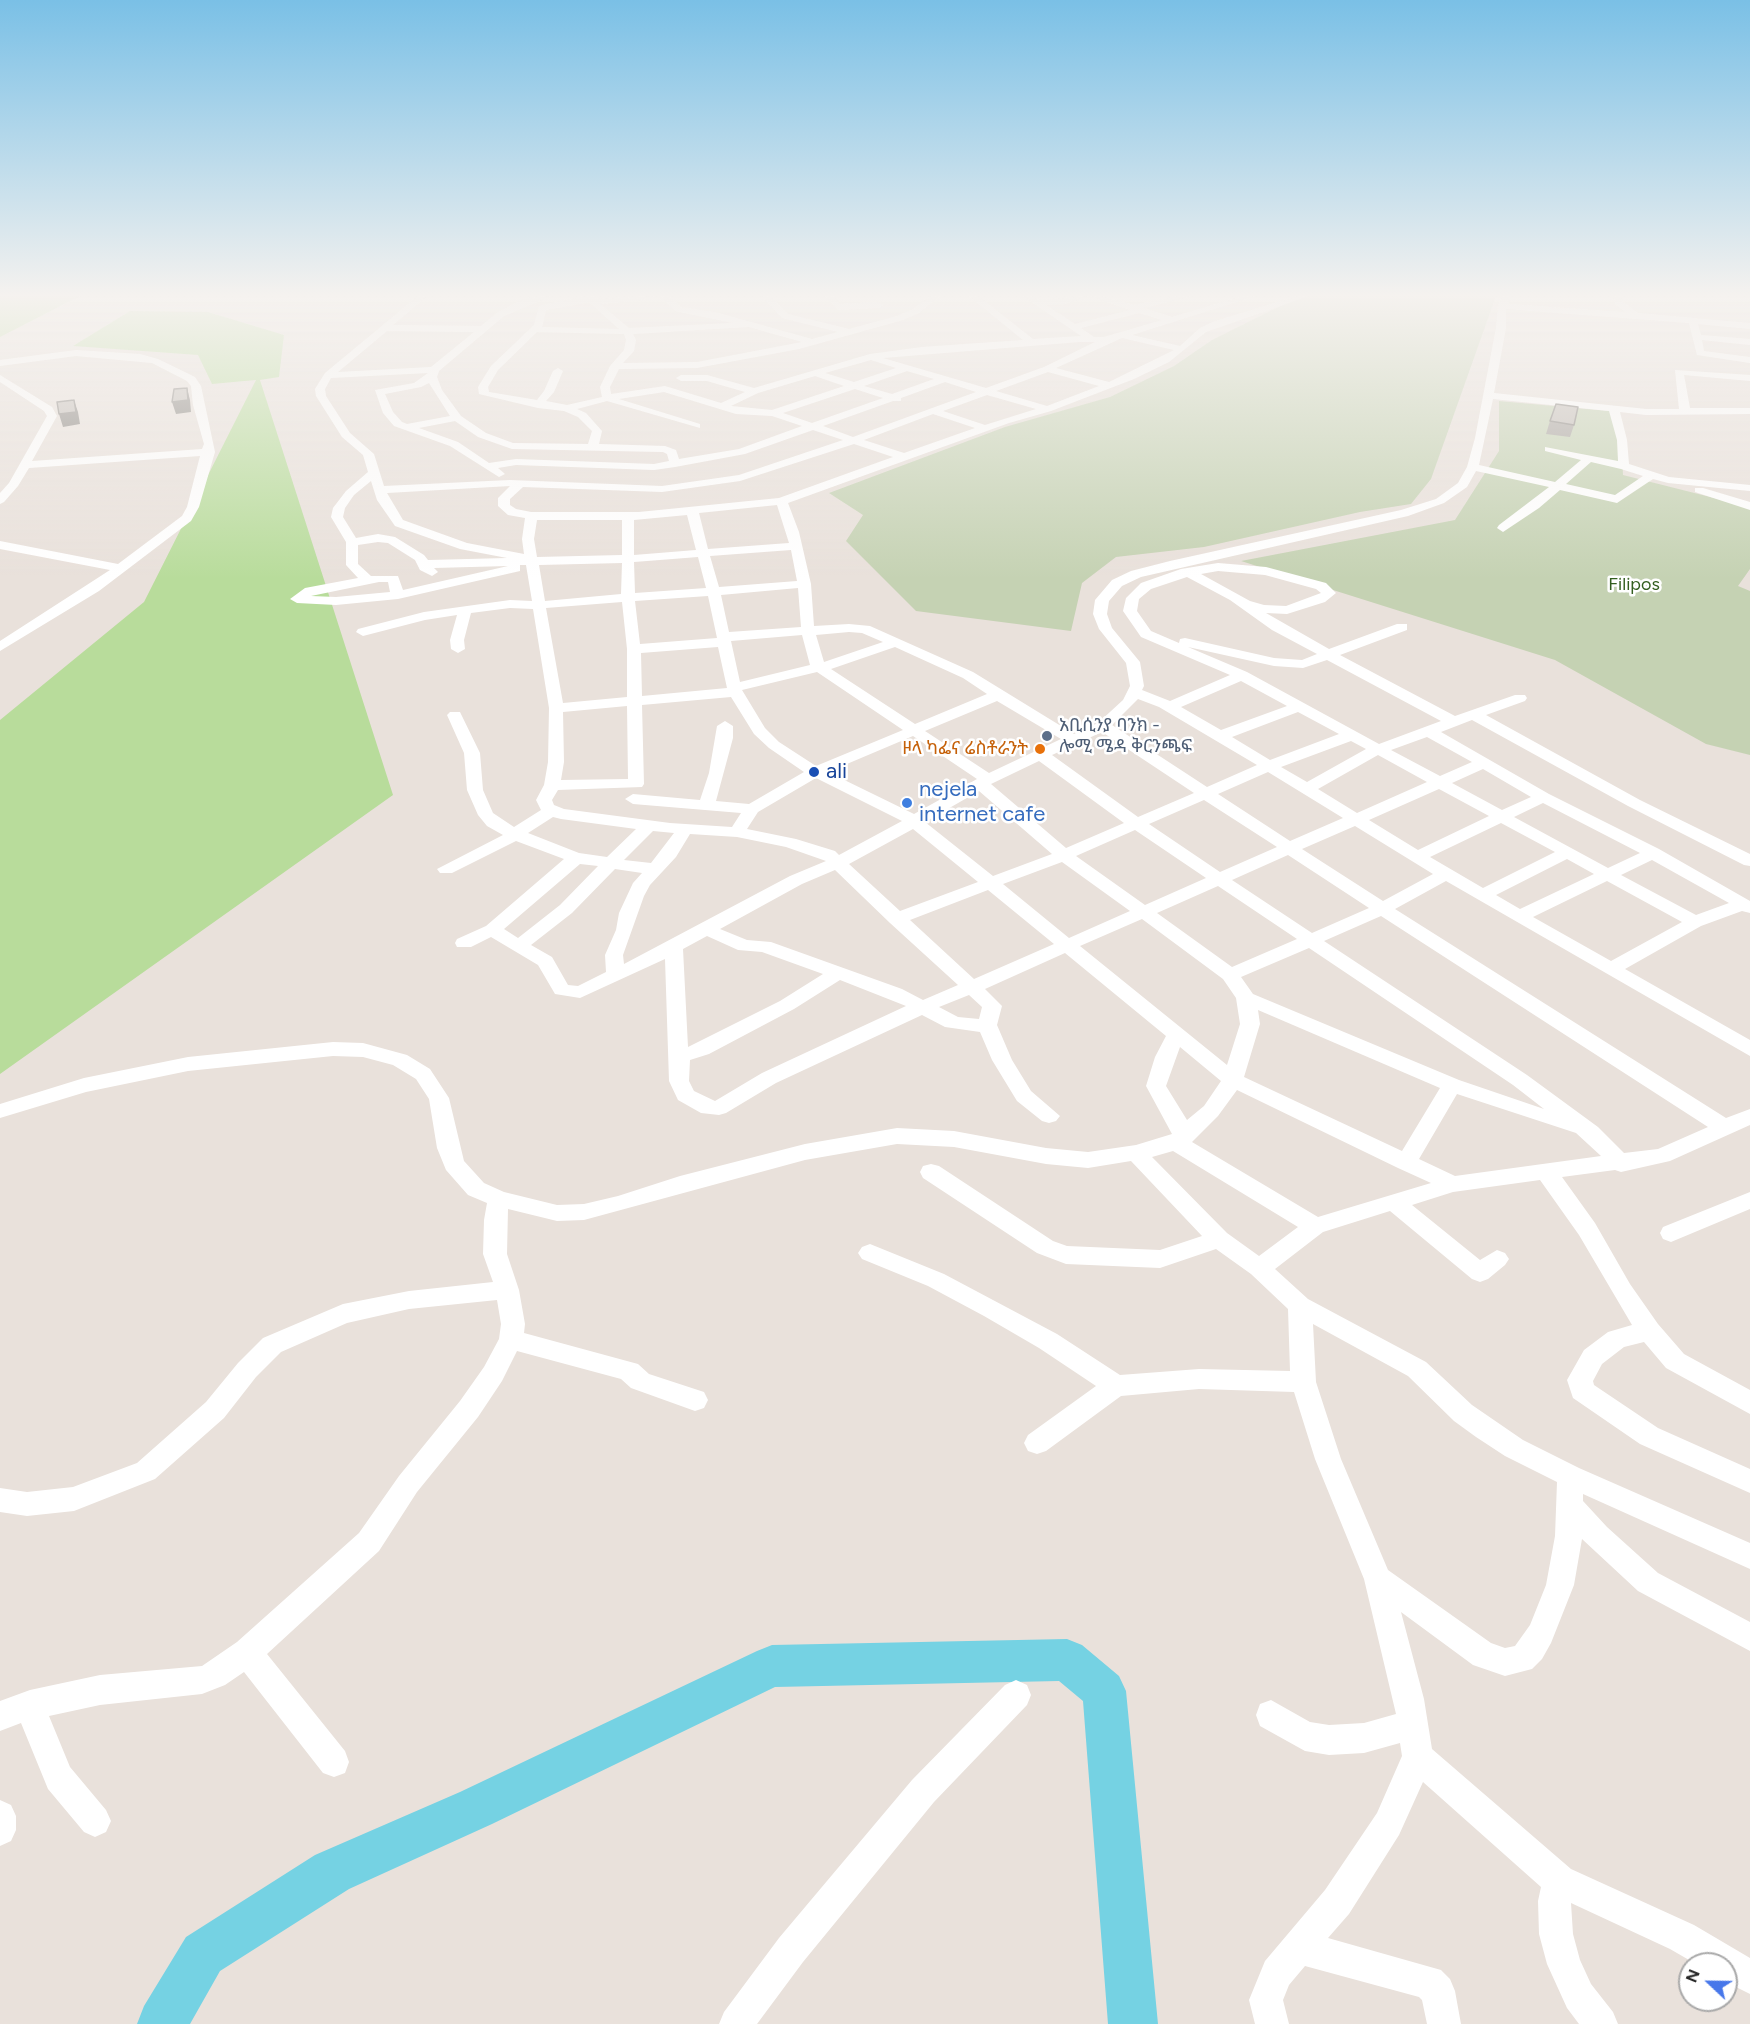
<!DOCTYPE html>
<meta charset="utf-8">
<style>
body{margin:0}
#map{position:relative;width:1750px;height:2024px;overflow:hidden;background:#e9e1db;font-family:Figtree,sans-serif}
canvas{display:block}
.north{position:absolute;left:1678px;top:1952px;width:60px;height:60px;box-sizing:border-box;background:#fff;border:2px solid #a9a9a9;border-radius:50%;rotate:292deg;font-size:16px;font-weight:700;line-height:24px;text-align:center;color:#282828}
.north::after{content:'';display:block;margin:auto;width:21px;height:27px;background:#4777ea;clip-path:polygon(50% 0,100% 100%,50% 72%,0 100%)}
</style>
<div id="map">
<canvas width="1750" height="2024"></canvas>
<div class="north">N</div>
</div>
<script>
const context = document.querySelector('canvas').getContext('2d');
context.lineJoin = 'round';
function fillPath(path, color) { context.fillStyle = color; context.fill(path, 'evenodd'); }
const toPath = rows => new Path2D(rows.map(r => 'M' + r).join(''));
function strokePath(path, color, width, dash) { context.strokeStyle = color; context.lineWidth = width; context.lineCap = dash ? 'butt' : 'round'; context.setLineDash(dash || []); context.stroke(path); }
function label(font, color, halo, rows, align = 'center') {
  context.font = font + ' Figtree,"Noto Sans Ethiopic",sans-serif'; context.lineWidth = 5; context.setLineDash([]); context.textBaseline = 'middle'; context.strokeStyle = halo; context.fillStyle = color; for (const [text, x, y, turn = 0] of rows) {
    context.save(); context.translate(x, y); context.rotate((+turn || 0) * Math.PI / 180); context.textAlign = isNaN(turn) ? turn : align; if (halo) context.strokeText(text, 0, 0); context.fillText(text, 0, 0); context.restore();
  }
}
fillPath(toPath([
 [0,296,80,296,0,337],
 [130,311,208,312,284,335,279,377,260,380,393,795,0,1074,0,720,144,602,256,380,212,384,198,355,73,346]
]), '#b8dc9b');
fillPath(toPath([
 [1300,296,1496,296,1431,479,1411,504,1360,512,1204,547,1116,557,1082,583,1071,631,916,611,846,541,863,515,829,493,1005,427,1110,397,1174,366,1212,340],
 [1499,401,1620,412,1623,475,1750,507,1750,569,1738,586,1750,591,1750,755,1706,744,1555,660,1241,561,1455,520,1499,451]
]), '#c5d2b3');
fillPath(toPath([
 [1067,1639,1082,1645,1119,1676,1126,1691,1158,2024,1108,2024,1083,1701,1059,1681,775,1687,492,1824,349,1889,220,1971,190,2024,137,2024,144,2006,186,1937,315,1855,460,1792,757,1651,772,1645,1067,1639]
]), '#75d2e3');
fillPath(toPath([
 [418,296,427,296,393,325,481,326,498,312,526,298,551,296,504,316,439,371,437,377,442,390,461,416,486,433,513,443,588,444,592,431,578,417,564,411,538,408,479,394,478,387,491,366,534,325,539,306,585,296,593,296,596,299,654,296,650,299,600,304,629,328,733,323,675,311,661,296,669,296,681,307,715,312,812,339,838,332,782,318,762,296,770,296,788,314,849,329,897,316,913,309,931,296,940,296,919,313,903,320,799,349,697,368,619,369,610,387,611,394,665,386,721,403,745,392,707,381,681,381,676,378,681,375,707,375,754,388,870,354,922,347,1023,340,969,296,978,296,1033,339,1081,336,1023,296,1032,296,1039,300,1089,296,1064,304,1046,305,1075,324,1130,310,1090,296,1101,296,1134,305,1178,296,1191,296,1144,308,1172,317,1243,296,1255,296,1132,335,1180,346,1200,328,1215,321,1298,296,1309,296,1206,332,1169,362,1134,379,1051,411,1009,423,788,503,799,532,811,584,814,626,849,624,870,626,973,672,1074,734,1098,723,1123,700,1130,686,1126,663,1099,629,1093,614,1095,600,1112,580,1131,571,1170,561,1401,510,1436,499,1458,483,1467,467,1475,438,1496,328,1498,306,1503,296,1511,296,1508,304,1625,312,1616,305,1613,296,1621,296,1623,302,1638,313,1750,323,1750,329,1698,324,1701,335,1750,339,1750,345,1702,340,1704,351,1750,357,1750,363,1697,355,1689,323,1506,309,1506,328,1494,393,1646,409,1679,409,1675,370,1750,375,1750,381,1684,375,1690,408,1750,408,1750,414,1646,415,1620,412,1627,440,1629,464,1669,477,1750,485,1750,491,1668,483,1653,479,1617,503,1560,490,1539,508,1503,532,1497,528,1499,525,1549,487,1476,471,1467,487,1444,503,1408,516,1141,577,1122,586,1109,601,1107,614,1112,628,1140,662,1144,686,1142,690,1170,701,1230,675,1141,637,1123,611,1126,598,1141,583,1181,569,1218,563,1266,567,1326,583,1336,593,1325,602,1287,614,1266,613,1329,649,1397,624,1407,624,1407,630,1340,655,1455,716,1515,695,1525,695,1527,698,1525,701,1486,715,1640,800,1750,854,1750,866,1744,865,1628,806,1472,720,1441,732,1549,794,1659,849,1750,901,1750,913,1742,911,1701,926,1625,969,1750,1040,1750,1056,1446,881,1395,909,1726,1118,1750,1109,1750,1125,1670,1161,1621,1172,1615,1170,1562,1177,1595,1223,1630,1284,1658,1324,1684,1354,1750,1390,1750,1414,1666,1368,1644,1342,1624,1347,1602,1364,1593,1381,1594,1385,1658,1428,1750,1469,1750,1493,1640,1444,1573,1398,1567,1380,1584,1350,1608,1332,1632,1325,1579,1235,1540,1180,1453,1192,1412,1205,1480,1260,1497,1250,1505,1253,1509,1259,1505,1265,1488,1279,1480,1282,1472,1279,1390,1211,1323,1232,1275,1269,1308,1299,1426,1362,1472,1405,1523,1440,1579,1468,1750,1543,1750,1569,1583,1494,1583,1501,1607,1527,1658,1573,1750,1622,1750,1651,1638,1591,1582,1539,1574,1585,1551,1643,1542,1659,1532,1669,1505,1676,1473,1665,1401,1612,1424,1699,1432,1749,1571,1869,1694,1925,1750,1958,1750,1994,1726,1982,1726,1964,1696,1964,1670,1949,1571,1903,1573,1934,1580,1960,1591,1984,1613,2012,1618,2024,1579,2024,1567,2008,1547,1964,1539,1934,1538,1901,1541,1887,1423,1782,1399,1835,1349,1914,1328,1938,1441,1970,1450,1979,1455,1991,1461,2024,1427,2024,1422,2000,1419,1997,1305,1966,1289,1985,1283,2000,1289,2024,1255,2024,1249,2000,1265,1961,1325,1890,1377,1813,1402,1756,1400,1743,1364,1753,1329,1755,1305,1751,1260,1726,1256,1715,1260,1704,1271,1700,1310,1722,1329,1725,1364,1723,1396,1714,1364,1579,1315,1459,1294,1392,1199,1389,1121,1396,1046,1451,1037,1454,1028,1451,1024,1443,1028,1435,1096,1386,1039,1348,984,1316,928,1286,862,1259,858,1253,862,1247,870,1244,944,1274,1057,1334,1120,1375,1199,1369,1290,1371,1288,1309,1251,1274,1216,1249,1160,1268,1066,1264,1037,1253,923,1178,920,1172,923,1166,931,1164,939,1166,1053,1241,1067,1246,1160,1250,1202,1236,1131,1161,1088,1168,1046,1164,954,1147,897,1144,805,1160,584,1220,557,1221,508,1209,507,1254,519,1290,525,1324,524,1333,638,1364,649,1374,704,1392,708,1400,704,1408,695,1411,631,1388,621,1379,517,1351,502,1381,478,1417,417,1492,379,1551,267,1654,345,1751,349,1762,345,1773,334,1777,323,1773,244,1672,225,1685,202,1694,100,1705,49,1716,70,1767,106,1810,111,1821,106,1832,95,1837,84,1832,48,1789,21,1723,0,1731,0,1701,30,1690,100,1675,202,1666,237,1642,359,1533,399,1476,460,1401,484,1367,499,1339,501,1324,497,1300,409,1309,347,1323,281,1352,256,1377,224,1418,155,1479,74,1511,27,1516,0,1512,0,1488,27,1492,73,1487,137,1463,206,1402,238,1363,263,1338,343,1304,409,1291,493,1282,483,1254,484,1220,487,1203,468,1195,446,1170,437,1148,429,1099,416,1079,393,1065,363,1057,333,1056,188,1071,86,1092,0,1118,0,1104,84,1078,188,1057,333,1042,363,1043,407,1055,430,1069,449,1098,464,1161,484,1183,504,1192,557,1205,584,1204,618,1196,680,1176,805,1144,897,1128,954,1131,1046,1148,1088,1152,1136,1145,1172,1134,1146,1086,1155,1057,1166,1036,1065,953,985,989,1002,1006,997,1025,1012,1060,1031,1091,1060,1116,1056,1121,1049,1123,1042,1121,1017,1101,992,1060,980,1032,945,1027,922,1015,776,1083,726,1113,719,1115,701,1113,678,1100,669,1081,665,959,580,998,555,994,538,965,491,937,471,947,457,947,455,943,457,939,486,926,564,859,516,841,452,873,440,873,437,869,503,835,487,826,478,815,467,790,464,753,447,715,450,712,460,712,480,753,483,790,493,813,514,827,541,810,536,800,544,785,548,762,549,708,533,609,510,608,471,613,464,640,465,649,458,653,451,649,450,640,457,615,425,620,363,636,356,632,358,629,424,612,510,600,532,601,526,565,520,565,520,571,398,599,336,605,297,603,290,599,305,588,358,578,346,565,346,542,331,517,333,508,346,491,368,472,363,455,342,437,316,396,315,389,325,373,418,296],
 [589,302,619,329,542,327,546,310,589,302],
 [1139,313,1162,320,1104,337,1094,337,1081,328,1139,313],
 [749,327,802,342,697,362,623,363,634,351,636,340,633,334,749,327],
 [387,331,474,332,431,367,338,372,387,331],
 [537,332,624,334,626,340,624,350,610,366,600,387,602,397,567,405,546,401,554,392,563,371,558,368,553,371,544,391,537,400,489,392,488,387,498,370,537,332],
 [1122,338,1174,350,1109,382,1056,368,1122,338],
 [1079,342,1095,342,1044,367,986,388,883,358,1079,342],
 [871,360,896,368,854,382,825,373,871,360],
 [907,371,934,379,892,394,864,386,907,371],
 [1048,372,1099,386,1047,406,996,391,1048,372],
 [428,373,414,383,375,390,383,413,394,426,450,446,499,477,505,474,498,468,516,465,654,470,675,467,745,454,813,430,843,440,739,475,662,486,510,480,384,486,374,454,350,433,326,396,325,389,331,378,428,373],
 [815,376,844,386,772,410,731,406,758,393,815,376],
 [945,382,976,392,853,437,823,426,893,401,901,401,901,398,945,382],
 [429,383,450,416,407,424,402,422,393,412,385,394,421,387,429,383],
 [855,389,883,398,812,423,783,413,855,389],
 [664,392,736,414,772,416,802,426,739,449,679,459,676,450,665,446,599,444,602,431,586,413,577,409,607,401,700,428,700,424,619,399,664,392],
 [987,395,1036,409,985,425,943,411,987,395],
 [1493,399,1609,411,1617,440,1618,461,1545,447,1545,451,1581,460,1555,482,1479,465,1493,399],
 [933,414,975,428,904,453,864,440,933,414],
 [455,421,478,437,512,449,663,452,667,454,669,461,654,464,516,459,489,463,458,442,419,428,455,421],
 [854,444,893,457,779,498,639,512,531,512,516,509,510,505,510,499,523,487,662,492,740,481,854,444],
 [1591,462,1621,469,1643,476,1615,495,1566,484,1591,462],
 [371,481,377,500,395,526,460,549,507,558,428,560,424,555,395,537,378,534,356,538,343,517,345,508,354,495,371,481],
 [510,486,498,498,498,506,508,515,525,518,522,539,524,554,467,543,403,520,387,493,510,486],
 [777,505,789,543,708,549,699,513,777,505],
 [687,515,696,550,634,555,634,520,687,515],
 [537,520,622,520,622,555,537,557,534,539,537,520],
 [378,542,388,543,415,560,420,570,432,576,438,572,434,568,508,566,403,590,398,576,371,576,358,564,358,545,378,542],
 [791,550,797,581,719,587,710,556,791,550],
 [698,557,706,588,635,593,634,562,698,557],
 [622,563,621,594,545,601,539,565,622,563],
 [1218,571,1265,575,1316,589,1321,593,1286,606,1264,605,1250,601,1201,574,1218,571],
 [1187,577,1230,600,1272,630,1317,654,1302,660,1274,658,1185,638,1180,639,1179,643,1151,631,1137,611,1139,599,1151,589,1187,577],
 [379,582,388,582,390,592,336,597,311,596,379,582],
 [798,588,801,627,729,632,721,595,798,588],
 [708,596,717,638,640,644,635,601,708,596],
 [622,602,627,649,627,697,563,703,546,608,622,602],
 [849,632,862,633,883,642,824,662,816,635,849,632],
 [802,635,810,665,740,682,731,641,802,635],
 [718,647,727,688,642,696,641,653,718,647],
 [895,647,963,678,987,694,915,724,831,669,895,647],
 [1188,647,1274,666,1303,668,1327,660,1441,721,1379,744,1247,672,1188,647],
 [817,672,903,730,816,766,779,742,765,728,742,690,817,672],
 [1241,681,1287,706,1221,730,1181,707,1241,681],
 [731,697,754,734,769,748,804,772,749,804,716,801,733,738,733,726,725,721,717,726,709,773,700,800,633,794,625,799,633,804,741,813,732,827,670,823,564,809,554,805,552,800,558,790,642,787,644,784,642,705,731,697],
 [1138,699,1159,707,1257,765,1207,787,1112,725,1138,699],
 [997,701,1061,739,989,773,925,731,997,701],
 [627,706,628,779,561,780,564,762,563,712,627,706],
 [1298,712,1339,734,1270,760,1232,737,1298,712],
 [1102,732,1194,793,1138,817,1052,755,1102,732],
 [913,736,977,779,914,814,828,772,913,736],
 [1427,737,1472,762,1440,776,1391,750,1427,737],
 [1351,741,1366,749,1307,782,1281,767,1351,741],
 [1378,755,1427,782,1357,813,1318,789,1378,755],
 [1039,761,1124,823,1066,848,991,784,1039,761],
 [1483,769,1531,797,1502,810,1452,783,1483,769],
 [1268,772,1343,818,1290,841,1218,794,1268,772],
 [816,778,902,821,839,855,835,851,796,839,747,829,758,812,816,778],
 [1439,789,1489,816,1418,850,1369,820,1439,789],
 [979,791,1052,854,993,876,925,822,979,791],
 [1204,800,1277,847,1220,872,1149,824,1204,800],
 [1543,803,1640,853,1608,868,1514,817,1543,803],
 [553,817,561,819,636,829,607,857,579,853,528,833,553,817],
 [1501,823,1555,852,1483,888,1430,857,1501,823],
 [1355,826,1433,874,1383,901,1302,849,1355,826],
 [913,829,978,882,900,911,849,864,913,829],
 [1135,830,1206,878,1145,905,1076,856,1135,830],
 [653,831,674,833,651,863,624,860,653,831],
 [690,834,737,837,786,847,826,861,790,876,624,964,623,955,644,896,650,885,676,857,690,834],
 [1288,855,1369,908,1312,933,1232,880,1288,855],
 [1567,859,1594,874,1520,909,1496,895,1567,859],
 [1652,860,1729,903,1696,915,1621,875,1652,860],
 [1062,862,1130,911,1069,938,1003,884,1062,862],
 [580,864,598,866,560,905,518,938,504,929,580,864],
 [615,869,642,873,633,883,619,913,616,930,605,955,606,972,578,986,568,985,552,957,531,945,572,913,615,869],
 [835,870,890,923,958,985,923,1000,902,989,771,942,747,940,720,929,802,884,835,870],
 [1607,881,1682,922,1611,961,1533,917,1607,881],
 [1218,886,1297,939,1232,967,1157,913,1218,886],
 [988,890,1054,944,974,979,910,920,988,890],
 [1381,916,1708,1127,1658,1149,1624,1153,1598,1127,1527,1075,1324,941,1381,916],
 [1142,919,1223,979,1236,998,1240,1024,1227,1065,1080,946,1142,919],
 [707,936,738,950,762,952,823,974,780,1001,688,1047,683,949,707,936],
 [1309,948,1513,1085,1544,1109,1459,1080,1253,994,1241,977,1309,948],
 [840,980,906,1006,762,1073,715,1101,694,1091,689,1081,690,1060,709,1054,794,1009,840,980],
 [969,995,982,1007,979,1019,958,1017,939,1007,969,995],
 [1258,1010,1440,1088,1402,1151,1244,1077,1260,1024,1258,1010],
 [1180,1047,1221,1081,1204,1106,1187,1120,1166,1086,1180,1047],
 [1237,1090,1398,1168,1431,1183,1318,1217,1192,1142,1218,1116,1237,1090],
 [1457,1094,1576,1133,1601,1156,1455,1176,1419,1159,1457,1094],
 [1173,1151,1298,1227,1259,1256,1227,1233,1152,1157,1173,1151],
 [1313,1324,1408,1376,1454,1421,1476,1437,1505,1456,1557,1482,1555,1536,1546,1585,1530,1625,1515,1646,1505,1648,1491,1643,1388,1570,1341,1459,1316,1382,1313,1324],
 [825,296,833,296,840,304,879,302,883,305,879,308,838,310,825,296],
 [76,350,140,354,158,359,195,377,201,386,215,452,199,507,191,521,99,591,0,651,0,641,110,570,0,549,0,541,118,564,182,516,187,507,200,456,29,468,18,486,4,502,0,504,0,493,9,483,47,416,44,411,0,382,0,375,52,407,57,416,32,461,202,449,204,444,193,405,191,386,187,381,152,363,76,356,0,366,0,360,76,350],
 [1695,488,1703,488,1750,502,1750,510,1695,492,1695,488],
 [1750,1192,1750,1209,1671,1242,1663,1239,1660,1233,1663,1227,1750,1192],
 [1016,1680,1027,1685,1031,1695,1027,1705,934,1802,803,1962,757,2024,719,2024,724,2012,779,1938,912,1780,1005,1685,1016,1680],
 [0,1800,11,1805,16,1816,16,1830,11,1841,0,1846,0,1800]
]), '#fff');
fillPath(toPath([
 [1550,421,1574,425,1570,437,1546,434]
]), '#a7a29d');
fillPath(toPath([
 [187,388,190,400,191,412,176,414,172,402],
 [74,400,78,412,80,424,63,427,59,414]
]), '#88847f');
const building = toPath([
 [187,388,188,400,172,402,174,389,187,388],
 [74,400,76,412,59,414,57,402,74,400],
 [1556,404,1578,407,1574,425,1550,421,1556,404]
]);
fillPath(building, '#c2bcb6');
strokePath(building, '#88847f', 1.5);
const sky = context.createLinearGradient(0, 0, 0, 579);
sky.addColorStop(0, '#7ac0e6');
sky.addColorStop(0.51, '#f5f2ef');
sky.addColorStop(1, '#f5f2ef00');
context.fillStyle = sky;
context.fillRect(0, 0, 1750, 579);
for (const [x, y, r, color] of [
 [1047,736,6,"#5c6f8a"],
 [1040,749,6,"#e8710a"],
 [814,772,6,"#1a4fb4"],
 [907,803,6,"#3f7fe0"]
]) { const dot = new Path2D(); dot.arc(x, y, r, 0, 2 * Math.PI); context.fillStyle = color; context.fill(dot); strokePath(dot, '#fff', 2); }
label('18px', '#335e1f', '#fff', [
 ["Filipos",1634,585]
]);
label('18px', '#4e5e75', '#fff', [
 ["አቢሲንያ ባንክ -",1059,726],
 ["ሎሚ ሜዳ ቅርንጫፍ",1059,747]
], 'left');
label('18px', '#c56008', '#fff', [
 ["ዞላ ካፌና ሬስቶራንት",1028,749]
], 'right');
label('22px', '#164399', '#fff', [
 ["ali",826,772]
], 'left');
label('22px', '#366cbe', '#fff', [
 ["nejela",919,790],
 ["internet cafe",919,815]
], 'left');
</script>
